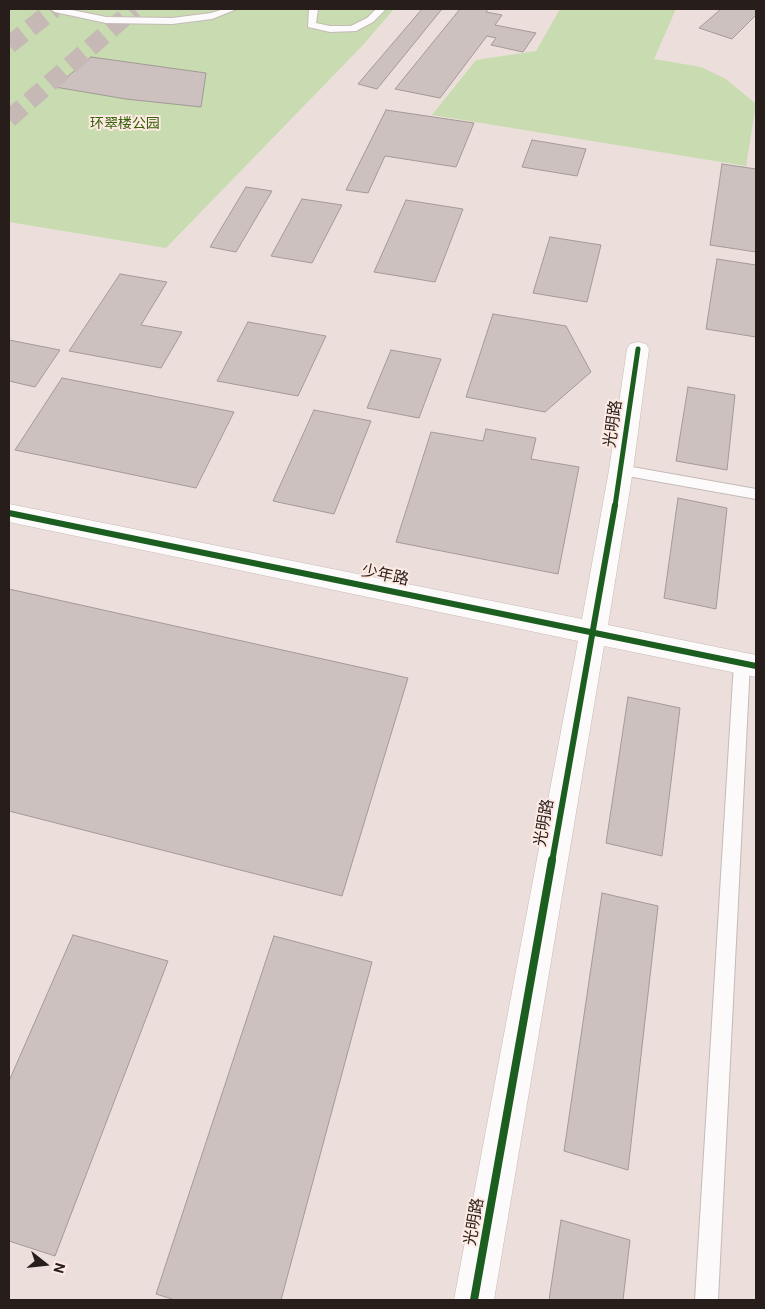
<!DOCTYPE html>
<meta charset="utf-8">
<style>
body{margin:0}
#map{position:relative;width:765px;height:1309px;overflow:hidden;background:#ecdfdb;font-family:Roboto,sans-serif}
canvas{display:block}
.frame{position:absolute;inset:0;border:10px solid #271e1b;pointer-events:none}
.north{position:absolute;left:20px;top:1239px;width:50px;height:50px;-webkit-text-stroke:4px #feeae3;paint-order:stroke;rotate:106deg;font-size:14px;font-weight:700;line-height:20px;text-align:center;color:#271e1b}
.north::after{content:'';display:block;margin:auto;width:18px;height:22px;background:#271e1b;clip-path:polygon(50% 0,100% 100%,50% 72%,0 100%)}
</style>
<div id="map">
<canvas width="765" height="1309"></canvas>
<div class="frame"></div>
<div class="north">N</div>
</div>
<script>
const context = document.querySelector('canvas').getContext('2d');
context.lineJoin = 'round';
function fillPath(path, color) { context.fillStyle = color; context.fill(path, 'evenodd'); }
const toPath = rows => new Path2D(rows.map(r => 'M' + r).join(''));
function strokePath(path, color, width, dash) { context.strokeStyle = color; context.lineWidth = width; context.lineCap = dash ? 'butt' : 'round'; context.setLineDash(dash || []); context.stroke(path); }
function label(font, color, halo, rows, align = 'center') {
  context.font = font + ' Roboto,"Noto Sans SC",sans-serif'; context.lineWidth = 4; context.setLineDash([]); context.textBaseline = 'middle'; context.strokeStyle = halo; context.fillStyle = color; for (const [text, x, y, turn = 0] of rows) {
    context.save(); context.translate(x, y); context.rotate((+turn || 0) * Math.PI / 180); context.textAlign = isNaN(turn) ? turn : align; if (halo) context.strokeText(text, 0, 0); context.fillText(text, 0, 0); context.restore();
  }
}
fillPath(toPath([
 [9,9,394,9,363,45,166,248,9,222],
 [560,9,676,9,654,59,701,67,726,79,756,104,746,166,432,115,476,60,536,51]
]), '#c8dbb1');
const building = toPath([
 [422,9,442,9,377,89,358,84,422,9],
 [460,9,488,9,486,12,502,15,495,25,536,33,523,52,491,45,496,38,487,36,440,98,395,89,460,9],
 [721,9,756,9,756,15,732,39,699,28,721,9],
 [91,57,206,73,201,107,126,99,55,87,91,57],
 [386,110,474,123,456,167,385,156,368,193,346,190,386,110],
 [532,140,586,149,577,176,522,167,532,140],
 [722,164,756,169,756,252,710,245,722,164],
 [246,187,272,191,236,252,210,247,246,187],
 [302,199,342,205,312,263,271,256,302,199],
 [406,200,463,209,435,282,374,272,406,200],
 [550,237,601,245,587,302,533,293,550,237],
 [717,259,756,265,756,337,706,329,717,259],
 [120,274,167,282,141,325,182,332,161,368,69,351,120,274],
 [493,314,566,326,591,372,545,412,466,397,493,314],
 [248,322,326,336,298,396,217,381,248,322],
 [9,340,60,350,35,387,9,381,9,340],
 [391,350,441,359,419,418,367,408,391,350],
 [62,378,234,412,196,488,15,450,62,378],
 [688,387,735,395,727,470,676,461,688,387],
 [314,410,371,421,334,514,273,501,314,410],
 [486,429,536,438,531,459,579,467,558,574,396,542,431,432,483,441,486,429],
 [678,498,727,508,716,609,664,598,678,498],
 [9,589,408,678,342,896,9,811,9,589],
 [628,697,680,708,662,856,606,843,628,697],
 [602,893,658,906,628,1170,564,1151,602,893],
 [73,935,168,961,55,1256,9,1241,9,1081,73,935],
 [274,936,372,962,281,1300,175,1300,156,1294,274,936],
 [561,1220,630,1240,623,1300,549,1300,561,1220]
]);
fillPath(building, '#ccc1be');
strokePath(building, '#a39996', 1);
strokePath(toPath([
 [9,45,54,9],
 [9,119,134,9]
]), '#c5b8b5', 18, [18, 9]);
const service = toPath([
 [50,9,67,9,106,17,172,18,211,13,224,9,237,9,212,19,172,24,106,23,55,12,50,9],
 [309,9,318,9,316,23,330,26,351,26,367,18,376,9,386,9,373,22,356,31,330,32,308,27,309,9],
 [621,465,756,489,756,499,616,474,614,470,616,466,621,465],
 [742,656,748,658,750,663,718,1300,695,1300,734,663,736,658,742,656]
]);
const tertiary = toPath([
 [638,342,646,344,649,349,633,470,608,625,756,655,756,677,604,646,494,1300,454,1300,578,641,9,522,9,504,582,619,609,470,627,349,630,344,638,342]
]);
strokePath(service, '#c5bab7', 2);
strokePath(tertiary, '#c5bab7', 1);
fillPath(service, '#fcfafa');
fillPath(tertiary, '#fcfafa');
strokePath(toPath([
 [615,506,638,349]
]), '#1b5e20', 5);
strokePath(toPath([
 [9,513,756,666],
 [552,862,615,505]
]), '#1b5e20', 6);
strokePath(toPath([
 [474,1300,552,860]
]), '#1b5e20', 8);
label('14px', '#35620b', '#feeae3', [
 ["环翠楼公园",125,124]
]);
label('16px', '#271e1b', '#feeae3', [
 ["光明路",614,424,-82],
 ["少年路",385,576,12],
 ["光明路",545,823,-80],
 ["光明路",475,1222,-80]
]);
</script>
